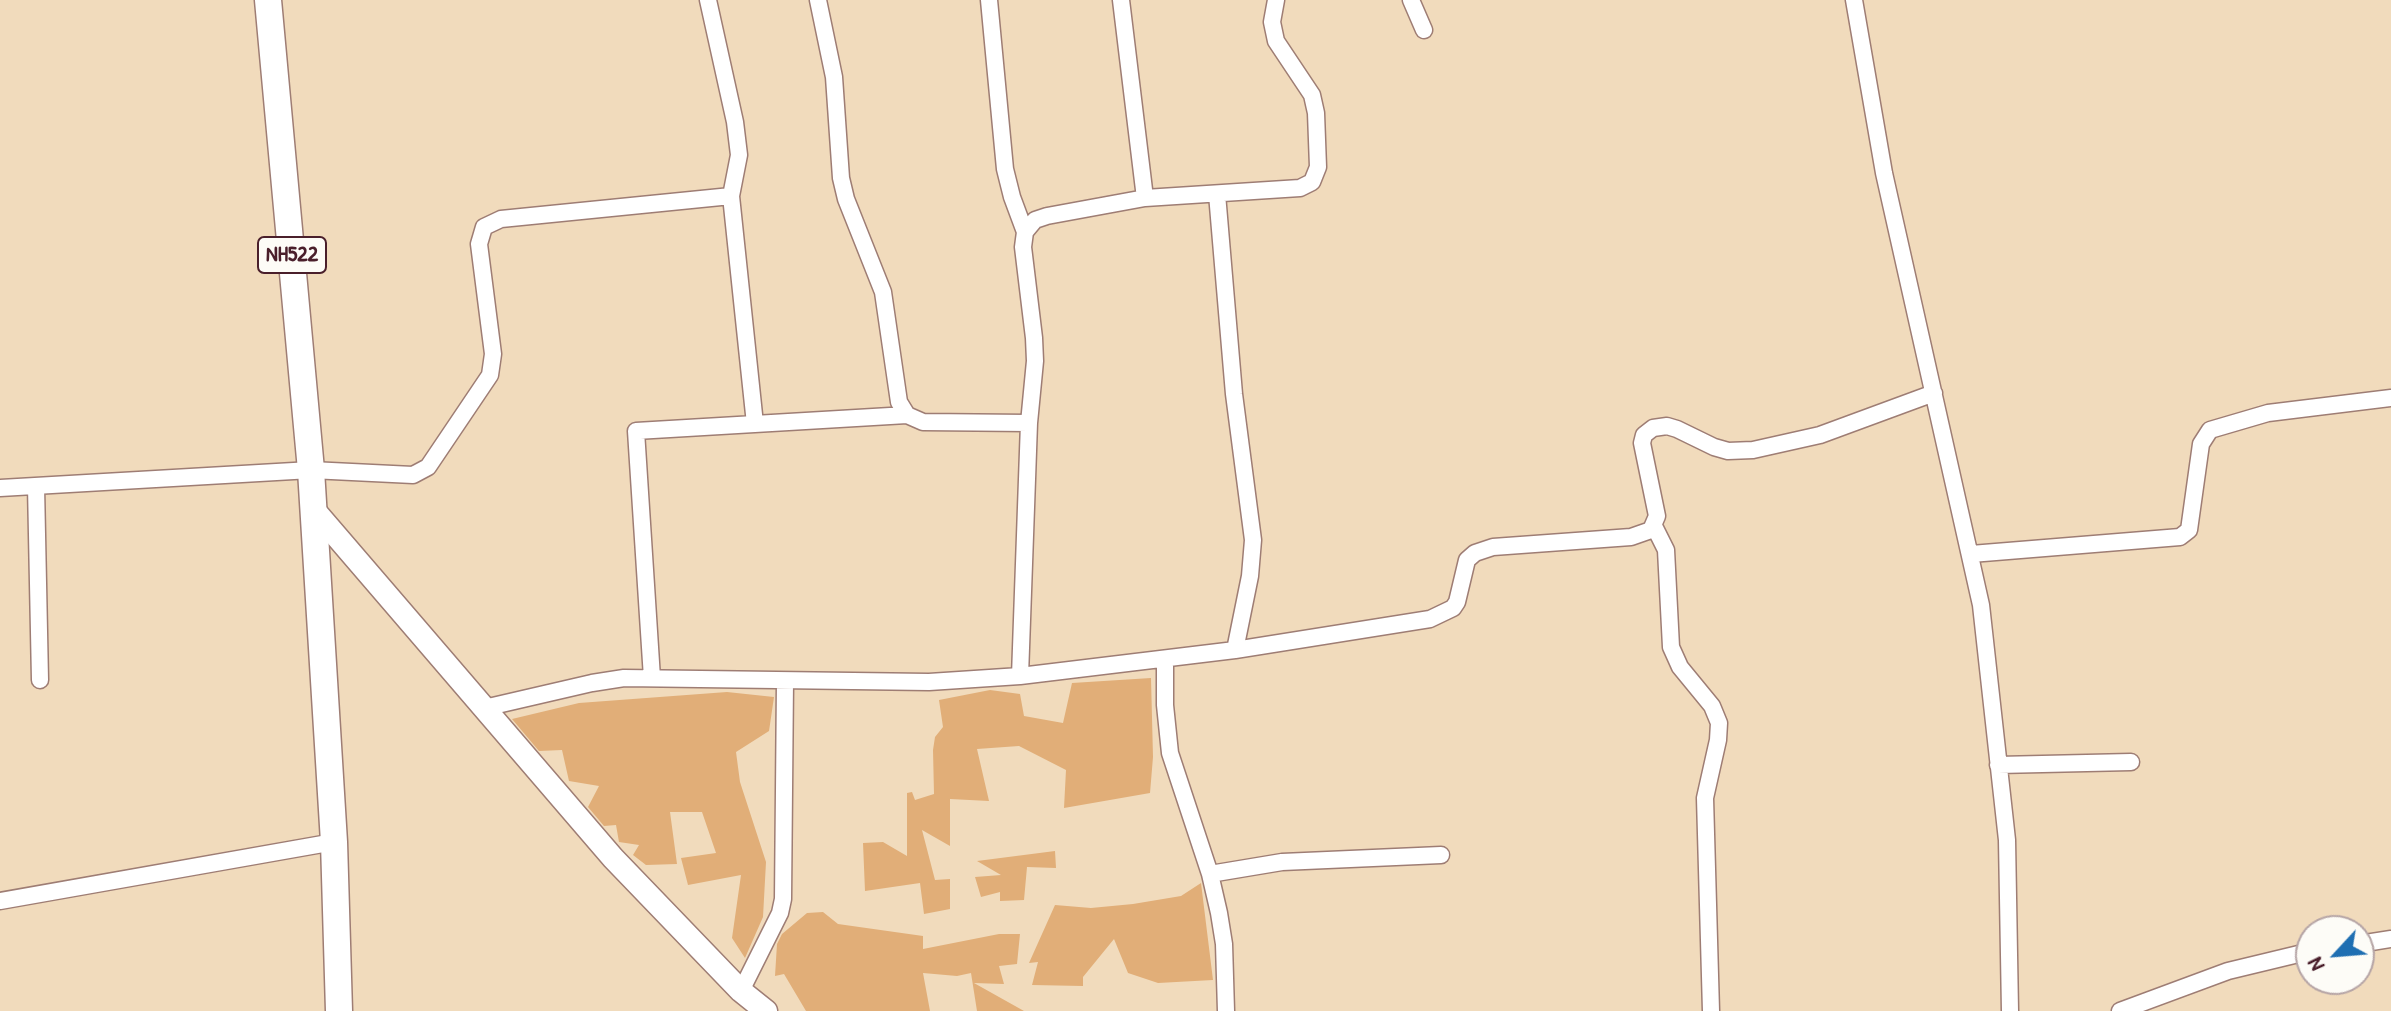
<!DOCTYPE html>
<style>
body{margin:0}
#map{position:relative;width:2391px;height:1011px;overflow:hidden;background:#f1dbbc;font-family:"Patrick Hand",sans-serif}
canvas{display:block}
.north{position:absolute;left:2295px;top:915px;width:80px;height:80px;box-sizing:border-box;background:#fdfcf7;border:2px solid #b5a4a5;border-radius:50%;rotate:244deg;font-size:22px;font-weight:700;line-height:32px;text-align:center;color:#4a1f2b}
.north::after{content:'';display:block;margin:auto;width:28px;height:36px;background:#1f6fb2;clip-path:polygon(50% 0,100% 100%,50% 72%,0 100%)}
</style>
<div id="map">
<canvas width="2391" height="1011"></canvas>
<div class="north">N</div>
</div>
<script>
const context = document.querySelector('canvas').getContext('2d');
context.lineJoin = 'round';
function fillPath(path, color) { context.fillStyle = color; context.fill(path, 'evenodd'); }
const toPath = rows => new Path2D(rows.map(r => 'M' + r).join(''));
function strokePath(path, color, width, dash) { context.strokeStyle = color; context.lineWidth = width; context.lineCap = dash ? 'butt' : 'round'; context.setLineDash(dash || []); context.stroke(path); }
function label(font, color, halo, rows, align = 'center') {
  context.font = font + ' "Patrick Hand",sans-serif'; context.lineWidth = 7; context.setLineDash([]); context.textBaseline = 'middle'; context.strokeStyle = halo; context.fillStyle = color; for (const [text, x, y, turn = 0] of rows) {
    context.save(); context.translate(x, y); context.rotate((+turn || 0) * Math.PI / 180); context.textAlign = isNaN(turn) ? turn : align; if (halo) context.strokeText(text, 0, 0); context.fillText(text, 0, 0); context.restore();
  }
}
fillPath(toPath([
 [1151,678,1153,757,1150,793,1064,808,1066,770,1019,746,977,749,989,801,950,799,950,846,922,830,935,880,950,879,950,909,924,914,920,883,865,891,863,843,883,842,907,856,907,793,912,792,915,800,934,794,933,750,935,737,943,727,939,700,990,690,1020,694,1024,716,1063,723,1072,683],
 [727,692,774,697,769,731,736,752,740,782,766,862,763,917,745,958,732,938,741,875,688,885,681,858,716,853,702,812,670,812,677,864,646,865,633,855,639,845,619,842,616,825,604,826,588,807,599,786,569,781,562,750,539,751,512,719,579,703],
 [1055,851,1056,868,1027,867,1024,900,1000,901,1000,892,981,897,975,877,1001,875,977,861],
 [1201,883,1213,980,1158,983,1128,973,1114,939,1083,977,1083,986,1032,985,1038,962,1029,963,1055,905,1091,908,1133,904,1181,896],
 [823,912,838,924,923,936,923,949,999,934,1020,934,1017,964,999,966,1004,984,974,983,1024,1011,977,1011,971,973,957,976,923,973,930,1011,806,1011,784,974,775,976,777,944,782,934,807,913]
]), '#e1ae78');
const minor = toPath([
 [708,0,735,122,739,155,731,196,755,424],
 [818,0,834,77,841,178,846,199,883,292,899,402,907,415,923,422,1029,423],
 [989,0,1005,169,1012,197,1025,232],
 [1121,0,1145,198],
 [1411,0,1424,30],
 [1854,0,1884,173,1981,605,2007,840,2010,1011],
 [1217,194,1234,394,1253,540,1250,576,1235,650],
 [36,486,40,680],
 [0,488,311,470,413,475,428,467,490,375,493,354,479,244,484,227,501,219,731,196],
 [1654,526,1666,550,1671,647,1680,667,1712,706,1719,723,1718,740,1705,798,1711,1011],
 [1971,554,2180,537,2189,530,2201,444,2210,430,2268,413,2391,398],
 [1165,659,1165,705,1170,753,1210,874,1219,913,1224,944,1226,1011],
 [1020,676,1029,423,1035,361,1034,338,1023,247,1025,232,1035,220,1047,216,1145,198,1300,188,1312,182,1318,167,1316,113,1312,95,1276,41,1272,22,1276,0],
 [652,678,636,431,907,415],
 [484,708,592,683,624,678,929,682,1020,676,1235,650,1430,619,1453,608,1457,602,1467,560,1475,553,1493,547,1631,537,1651,530,1657,516,1642,443,1644,435,1653,428,1667,426,1677,429,1714,447,1728,451,1753,450,1820,435,1934,393],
 [1998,765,2131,762],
 [1210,874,1282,862,1441,855],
 [0,901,334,842],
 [2359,944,2391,939],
 [741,991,780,913,783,899,785,681],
 [2120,1011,2228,971,2311,951]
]);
const secondary = toPath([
 [314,510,613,858,741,991,766,1011]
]);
const trunk = toPath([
 [268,0,311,470,334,842,339,1011]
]);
strokePath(minor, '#9e7d74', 19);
strokePath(secondary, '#9e7d74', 25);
strokePath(trunk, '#9e7d74', 29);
strokePath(minor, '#fff', 16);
strokePath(secondary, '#fff', 22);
strokePath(trunk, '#fff', 26);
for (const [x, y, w] of [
 [292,255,68]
]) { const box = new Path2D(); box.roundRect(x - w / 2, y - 18, w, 36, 6); context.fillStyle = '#fdfcf7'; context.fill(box); strokePath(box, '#4a1f2b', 2); }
label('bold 22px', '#4a1f2b', null, [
 ["NH522",292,255]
]);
</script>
